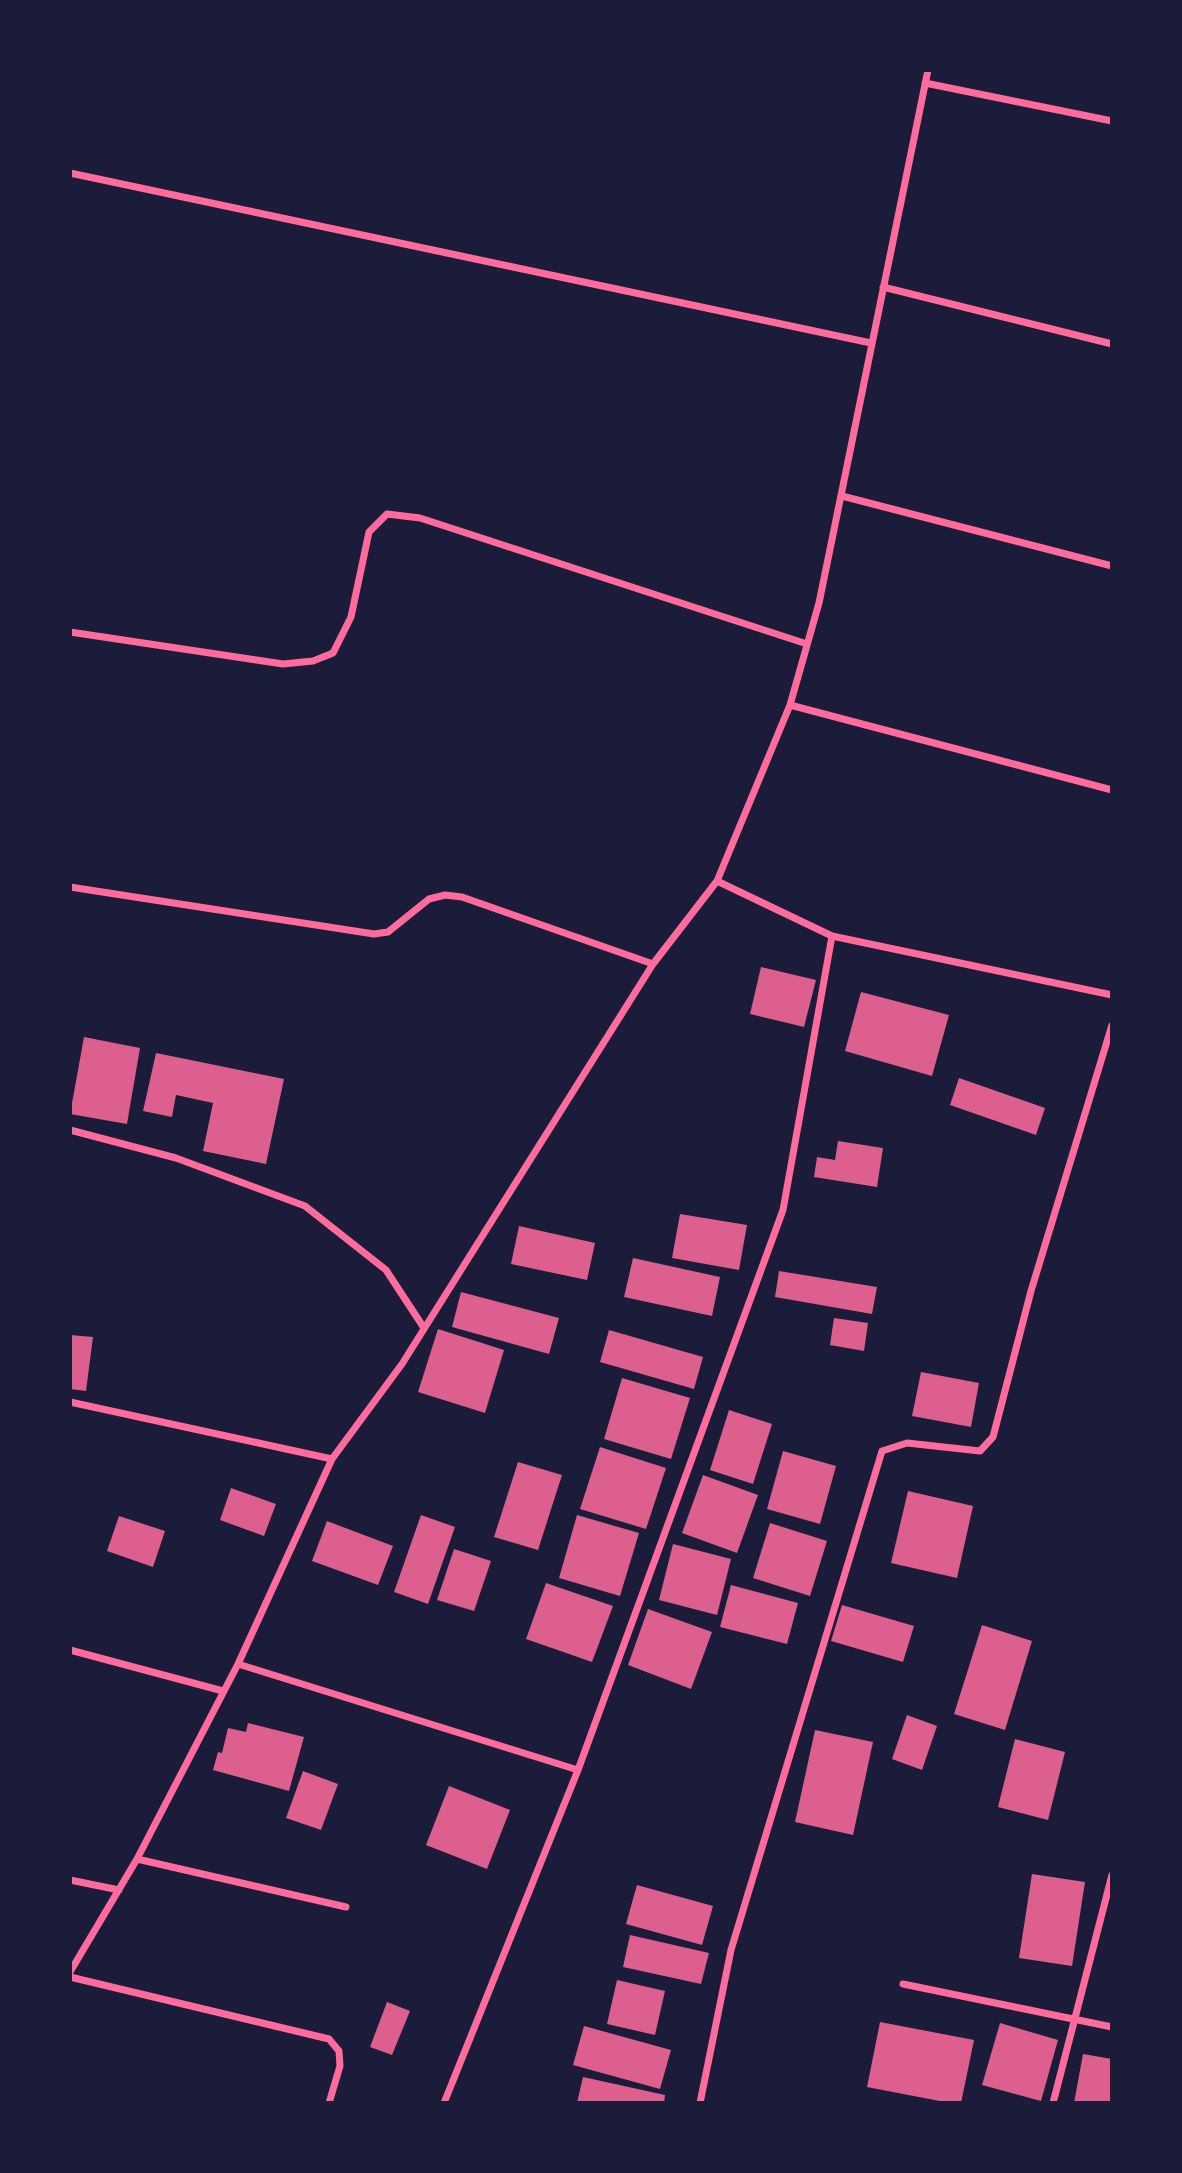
<!DOCTYPE html>
<style>
body{margin:0}
#map{position:relative;width:1182px;height:2173px;overflow:hidden;background:#1b1b3a;font-family:"PT Sans Narrow",sans-serif}
canvas{display:block}
.frame{position:absolute;inset:0;border:72px solid #1b1b3a;pointer-events:none}
</style>
<div id="map">
<canvas width="1182" height="2173"></canvas>
<div class="frame"></div>
</div>
<script>
const context = document.querySelector('canvas').getContext('2d');
context.lineJoin = 'round';
function fillPath(path, color) { context.fillStyle = color; context.fill(path, 'evenodd'); }
const toPath = rows => new Path2D(rows.map(r => 'M' + r).join(''));
function strokePath(path, color, width, dash) { context.strokeStyle = color; context.lineWidth = width; context.lineCap = dash ? 'butt' : 'round'; context.setLineDash(dash || []); context.stroke(path); }
fillPath(toPath([
 [761,967,816,980,804,1027,750,1014],
 [861,992,949,1015,932,1076,845,1051],
 [84,1037,140,1048,127,1124,70,1114],
 [156,1053,284,1079,266,1164,203,1151,213,1103,176,1095,172,1117,143,1111],
 [959,1078,1045,1108,1036,1135,950,1105],
 [838,1141,883,1148,877,1187,814,1177,817,1157,835,1160],
 [680,1214,747,1225,739,1270,672,1258],
 [519,1226,595,1243,587,1280,511,1264],
 [633,1258,720,1277,712,1316,624,1297],
 [779,1271,877,1287,872,1314,775,1297],
 [461,1292,559,1318,549,1354,452,1327],
 [834,1318,868,1323,864,1351,830,1345],
 [438,1329,504,1350,485,1413,418,1392],
 [609,1330,703,1357,694,1389,600,1362],
 [70,1335,93,1337,86,1391,70,1389],
 [921,1372,979,1383,971,1427,912,1416],
 [622,1378,690,1398,671,1459,604,1439],
 [729,1410,772,1424,753,1484,710,1470],
 [600,1447,666,1468,646,1529,580,1509],
 [783,1451,836,1466,820,1524,767,1509],
 [518,1462,562,1475,538,1550,494,1537],
 [703,1475,758,1495,737,1553,682,1533],
 [231,1488,276,1504,264,1536,220,1520],
 [908,1491,973,1506,957,1578,891,1563],
 [421,1515,455,1527,428,1604,394,1592],
 [577,1515,639,1533,620,1596,559,1578],
 [119,1516,165,1531,153,1567,107,1551],
 [327,1521,393,1546,378,1585,312,1561],
 [770,1523,827,1541,810,1596,753,1578],
 [673,1544,731,1559,717,1615,659,1600],
 [454,1549,491,1561,474,1611,437,1600],
 [546,1583,613,1606,592,1662,526,1639],
 [731,1585,798,1603,787,1644,720,1627],
 [842,1605,914,1626,903,1662,831,1641],
 [648,1609,712,1632,691,1689,628,1665],
 [982,1625,1032,1641,1005,1730,954,1714],
 [907,1715,937,1726,922,1770,892,1759],
 [248,1723,304,1737,289,1791,213,1770,218,1752,222,1753,228,1728,246,1732],
 [815,1730,873,1742,853,1835,795,1822],
 [1015,1739,1065,1752,1048,1820,998,1807],
 [303,1771,338,1784,321,1830,286,1818],
 [449,1786,510,1810,487,1869,426,1845],
 [1032,1874,1085,1882,1072,1966,1019,1958],
 [637,1885,713,1906,702,1945,626,1924],
 [630,1935,709,1953,701,1984,623,1967],
 [617,1980,665,1991,655,2035,607,2024],
 [387,2002,410,2011,392,2055,370,2047],
 [880,2022,974,2040,961,2103,950,2103,867,2087],
 [1000,2023,1058,2040,1041,2101,982,2085],
 [584,2026,671,2050,660,2089,573,2065],
 [1083,2054,1112,2059,1112,2103,1074,2103],
 [583,2077,665,2095,664,2103,577,2103]
]), '#dd5f8e');
strokePath(toPath([
 [925,83,1112,121],
 [70,173,871,343],
 [883,287,1112,344],
 [842,496,1112,566],
 [70,632,283,664,313,661,333,653,351,617,369,532,387,514,420,518,807,644],
 [790,705,1112,790],
 [717,881,832,936,1112,995],
 [70,887,374,934,388,932,429,899,445,895,462,897,653,964],
 [70,1130,176,1158,305,1206,386,1270,424,1328],
 [70,1402,332,1459],
 [70,1650,223,1691],
 [238,1664,578,1770,783,1210,832,936],
 [137,1859,346,1907],
 [70,1880,119,1890],
 [70,1972,137,1859,238,1664,332,1459,402,1364,653,964,717,881,790,705,819,603,928,70],
 [70,1977,329,2039,339,2051,340,2066,329,2103],
 [903,1984,1112,2027],
 [444,2103,578,1770],
 [700,2103,731,1950,882,1451,907,1443,980,1451,993,1437,1031,1291,1112,1025],
 [1053,2103,1112,1875]
]), '#ff6b9d', 7);
</script>
